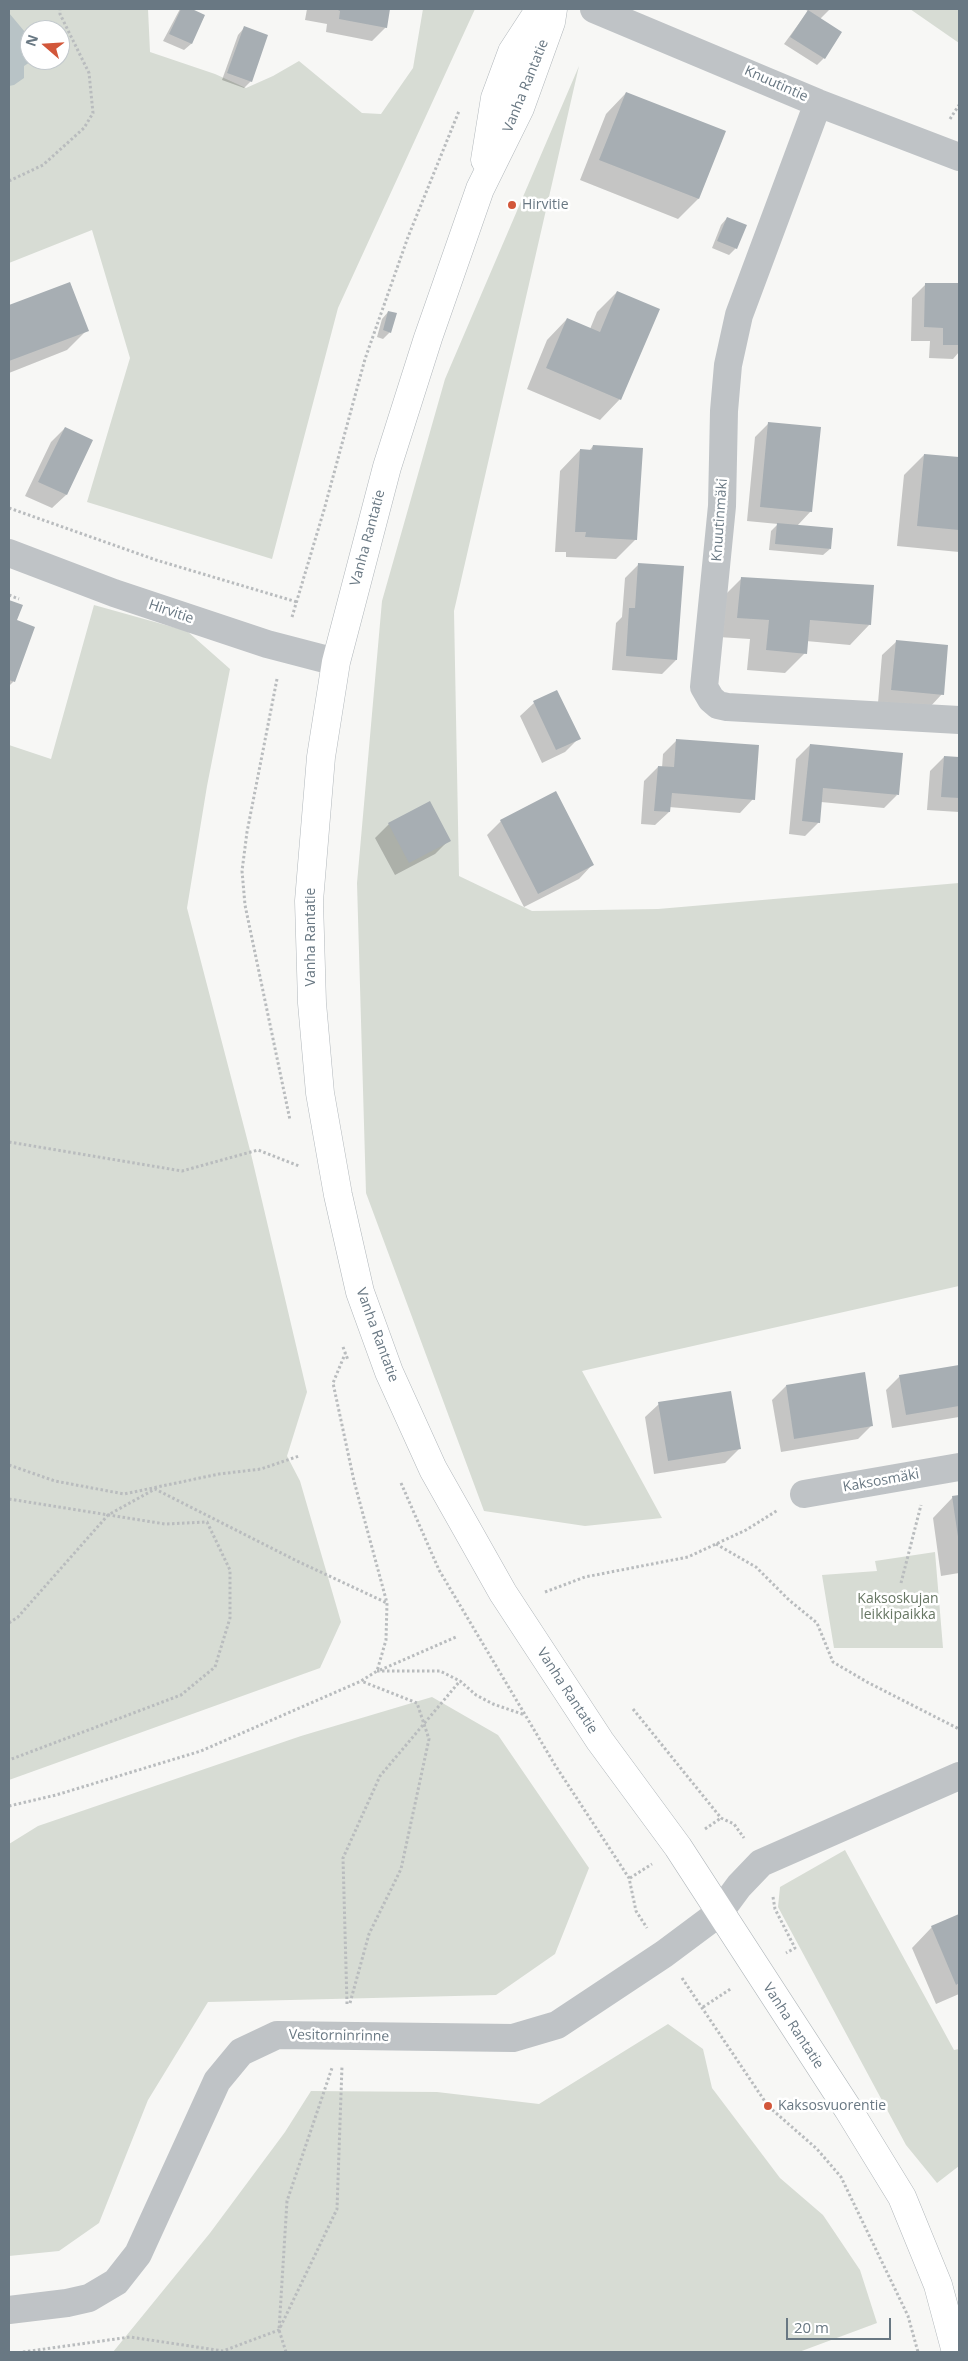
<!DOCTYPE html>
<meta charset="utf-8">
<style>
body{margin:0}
#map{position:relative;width:968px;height:2361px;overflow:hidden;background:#f7f7f5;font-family:"Open Sans",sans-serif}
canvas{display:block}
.frame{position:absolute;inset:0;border:10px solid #697883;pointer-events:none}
.north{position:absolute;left:20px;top:20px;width:50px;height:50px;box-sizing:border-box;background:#fff;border:1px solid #c3c9cd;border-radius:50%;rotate:289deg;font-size:14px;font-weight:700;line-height:20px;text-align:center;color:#697883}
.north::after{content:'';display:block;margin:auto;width:18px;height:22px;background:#d2573a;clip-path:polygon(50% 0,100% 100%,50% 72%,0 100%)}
.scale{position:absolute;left:786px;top:2318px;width:105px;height:22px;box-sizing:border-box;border:2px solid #697883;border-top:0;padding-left:6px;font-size:15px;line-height:18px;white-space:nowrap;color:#697883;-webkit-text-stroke:4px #fff;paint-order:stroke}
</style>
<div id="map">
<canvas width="968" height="2361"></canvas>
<div class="frame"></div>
<div class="north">N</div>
<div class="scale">20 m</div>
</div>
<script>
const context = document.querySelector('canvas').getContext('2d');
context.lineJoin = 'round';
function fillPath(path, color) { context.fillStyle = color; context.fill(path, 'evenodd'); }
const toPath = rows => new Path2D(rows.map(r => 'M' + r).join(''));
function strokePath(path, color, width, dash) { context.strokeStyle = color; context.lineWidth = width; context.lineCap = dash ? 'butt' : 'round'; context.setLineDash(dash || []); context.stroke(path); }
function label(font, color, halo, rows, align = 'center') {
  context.font = font + ' "Open Sans",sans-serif'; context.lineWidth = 5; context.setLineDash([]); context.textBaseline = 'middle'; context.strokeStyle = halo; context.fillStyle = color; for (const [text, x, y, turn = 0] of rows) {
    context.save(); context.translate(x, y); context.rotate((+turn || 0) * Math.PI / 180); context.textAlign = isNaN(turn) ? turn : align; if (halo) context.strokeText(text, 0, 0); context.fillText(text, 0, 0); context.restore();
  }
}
fillPath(toPath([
 [9,9,148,9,150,52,215,74,246,88,273,76,299,61,362,113,381,114,413,68,423,9,475,9,338,308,272,559,87,502,130,358,92,230,9,263],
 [30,30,60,30,60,60,30,60],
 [910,9,959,9,959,43],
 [579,66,454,611,459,876,532,911,658,909,959,883,959,1286,582,1371,662,1518,585,1526,484,1511,366,1193,357,883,382,601,445,379],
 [94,605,187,631,230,669,207,786,187,908,251,1154,307,1392,287,1456,300,1481,341,1622,320,1668,9,1780,9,745,51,759],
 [935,1552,943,1648,834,1648,822,1575,877,1571,875,1561],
 [432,1697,498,1735,589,1868,555,1954,496,1995,208,2002,148,2100,99,2223,59,2251,9,2256,9,1844,38,1826,301,1736],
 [845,1850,954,2050,959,2049,959,2166,937,2183,906,2145,778,1907,780,1887],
 [668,2024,703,2049,712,2088,780,2178,823,2215,860,2270,877,2323,799,2352,624,2351,619,2352,113,2352,210,2233,285,2132,311,2091,437,2092,539,2104]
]), '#d7dcd4');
fillPath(toPath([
 [9,13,30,38,30,60,33,60,24,66,24,78,14,85,9,86]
]), '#b8c3c6');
fillPath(toPath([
 [180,9,189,9,204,16,191,44,184,50,163,41],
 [307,9,389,9,386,27,372,41,326,32,327,24,305,20],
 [804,9,830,9,820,19,824,58,817,65,784,44,808,11],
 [244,28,251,81,244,88,222,80,238,35],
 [626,93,724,132,698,199,678,219,580,180,606,114],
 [727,218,736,248,729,255,712,248,721,225],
 [70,283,87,330,67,350,9,373,9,306],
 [926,284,959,285,959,352,953,359,929,358,930,341,911,341,912,298],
 [617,292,620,399,600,420,527,389,547,340,567,319,590,329,597,312],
 [388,312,390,332,383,339,377,337,382,319],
 [768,424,811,511,797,526,830,549,823,555,769,550,771,531,778,524,747,521,755,437],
 [65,428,91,441,66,495,52,508,25,496,51,442],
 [593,446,636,539,616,559,566,557,566,552,555,552,560,471,580,450,589,451],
 [924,455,959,458,959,552,897,546,904,475],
 [639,564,676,660,662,674,612,670,616,623,622,617,625,578],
 [742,578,870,624,850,645,806,641,805,653,785,673,747,670,750,639,718,637,722,598],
 [9,601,21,606,15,621,33,627,13,682,9,686],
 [896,642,942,694,929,708,878,703,882,655],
 [557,691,579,738,565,752,542,763,520,716,534,703],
 [677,740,753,799,740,813,669,807,669,812,655,825,641,824,644,781,658,767,662,768,663,754],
 [810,745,897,795,884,808,821,802,819,822,805,836,789,834,796,759],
 [944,757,959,758,959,812,927,810,930,771],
 [501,821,592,865,579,879,524,907,487,835],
 [389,824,449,840,435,854,395,875,375,838],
 [959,1366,959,1417,892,1428,886,1390,900,1376],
 [786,1386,872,1425,858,1439,781,1452,772,1400],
 [659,1404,739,1449,725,1463,654,1474,645,1417],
 [959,1496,959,1573,941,1576,933,1518,953,1497],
 [959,1915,959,1994,936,2004,912,1948,932,1927]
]), '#0003');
fillPath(toPath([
 [181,9,192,9,205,15,192,44,169,34],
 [336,9,390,9,387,28,339,19,340,11],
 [808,10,842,32,825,59,790,37],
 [244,26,268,35,252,82,227,73],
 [626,92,726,131,699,199,599,160],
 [727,217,747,225,737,249,717,241],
 [70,282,89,331,9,361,9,305],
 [925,283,959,283,959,345,943,345,943,328,924,327],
 [617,291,660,309,621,400,546,368,567,318,600,332],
 [388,311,397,313,391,333,383,330],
 [768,422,821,427,812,512,760,507],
 [65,427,93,440,67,495,38,482],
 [593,445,643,448,637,540,585,537,586,532,575,532,580,449,592,450],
 [924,454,959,457,959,530,917,526],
 [777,523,833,528,831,549,775,544],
 [638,563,684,566,677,660,626,656,629,608,635,608],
 [741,577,874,585,871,625,810,620,807,654,766,650,769,620,737,618],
 [9,600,23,605,17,620,35,627,15,682,9,680],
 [896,640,948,645,944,695,891,690],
 [557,690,581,739,556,750,533,701],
 [676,739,759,745,755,800,672,793,670,812,654,811,658,766,674,767],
 [810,744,903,753,899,795,823,788,820,823,802,821],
 [944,756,959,757,959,798,941,797],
 [556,791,594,865,538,894,500,820],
 [430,801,451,841,409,863,388,823],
 [959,1365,959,1406,906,1415,899,1375],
 [865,1372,873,1426,794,1439,786,1385],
 [731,1391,741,1449,668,1461,658,1402],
 [959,1495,959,1537,958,1537,952,1496],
 [959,1914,959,1983,956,1985,931,1926]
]), '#a7aeb3');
const secondary = toPath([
 [553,9,551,22,520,108,480,189,428,338,387,467,336,662,321,757,309,901,312,1003,320,1093,338,1195,360,1292,389,1372,433,1469,503,1593,600,1741,678,1847,848,2109,902,2197,938,2285,956,2352],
 [485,160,495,98,512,52,540,9]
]);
strokePath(secondary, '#b1b7bb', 29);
strokePath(toPath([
 [950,119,959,105],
 [9,181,43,165,84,128,93,113,89,73,60,14,60,9],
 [9,508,156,560,297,602],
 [9,595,19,599],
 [292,617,324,510,365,359,408,237,459,111],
 [277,679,247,832,242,871,245,905,290,1120],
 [9,1142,182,1171,258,1150,299,1166],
 [343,1347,348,1360],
 [9,1465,55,1481,124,1494,219,1474,261,1469,299,1456],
 [401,1483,439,1570,555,1765,629,1878,636,1911,647,1928],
 [9,1499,165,1524,207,1522,230,1570,230,1618,215,1667,181,1695,9,1760],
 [716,1544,756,1567,789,1600,817,1623,833,1662,867,1682,959,1729],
 [901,1583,921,1505],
 [545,1592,585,1577,688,1557,746,1530,778,1510],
 [9,1623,18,1617,108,1515,155,1489,297,1561,387,1603],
 [380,1670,456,1637],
 [377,1671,440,1671,460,1681,476,1695,493,1704,525,1715],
 [633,1709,721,1818,734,1824,744,1838],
 [9,1806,56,1795,201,1751,361,1681,377,1671,386,1640,387,1603,354,1481,333,1383,345,1354],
 [705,1829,721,1818],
 [630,1878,652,1864],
 [773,1897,775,1909,795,1948,786,1953],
 [682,1978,768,2106,817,2149,841,2177,908,2316,918,2352],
 [350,2003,369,1934,401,1869,429,1739,417,1703,361,1681],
 [347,2004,343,1858,380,1776,460,1681],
 [703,2007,732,1988],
 [23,2352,130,2337,223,2351,279,2330,337,2209,342,2066],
 [286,2352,279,2330,287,2201,332,2068]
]), '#b9bcbe', 3, [2.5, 2.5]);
strokePath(toPath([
 [594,9,818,103,959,157],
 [818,103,739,315,728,365,724,411,722,506,704,687,711,699,718,705,727,707,959,720],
 [9,553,114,593,267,644,336,662],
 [804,1494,959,1467],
 [9,2310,67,2303,89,2298,116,2282,138,2254,217,2081,241,2052,277,2035,513,2038,557,2025,664,1954,719,1913,739,1886,761,1863,959,1776]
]), '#bfc3c6', 28);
strokePath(secondary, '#fff', 28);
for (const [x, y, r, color] of [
 [512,205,5,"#d2573a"],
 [768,2106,5,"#d2573a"]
]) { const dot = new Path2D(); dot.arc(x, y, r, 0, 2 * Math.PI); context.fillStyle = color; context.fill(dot); strokePath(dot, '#fff', 2); }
label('14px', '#697883', '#fff', [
 ["Knuutintie",776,84,24],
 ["Vanha Rantatie",526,86,-68],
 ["Knuutinmäki",720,520,-86],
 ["Vanha Rantatie",368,538,-75],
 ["Hirvitie",171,612,19],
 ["Vanha Rantatie",311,937,-90],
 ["Vanha Rantatie",377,1335,70],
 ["Kaksosmäki",881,1481,-10],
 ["Vanha Rantatie",567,1691,57],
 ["Vanha Rantatie",793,2026,57],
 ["Vesitorninrinne",339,2036,1]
]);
label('14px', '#697883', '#fff', [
 ["Hirvitie",522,205],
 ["Kaksosvuorentie",778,2106]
], 'left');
label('14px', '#677663', '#fff', [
 ["Kaksoskujan",898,1599],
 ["leikkipaikka",898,1615]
]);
</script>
